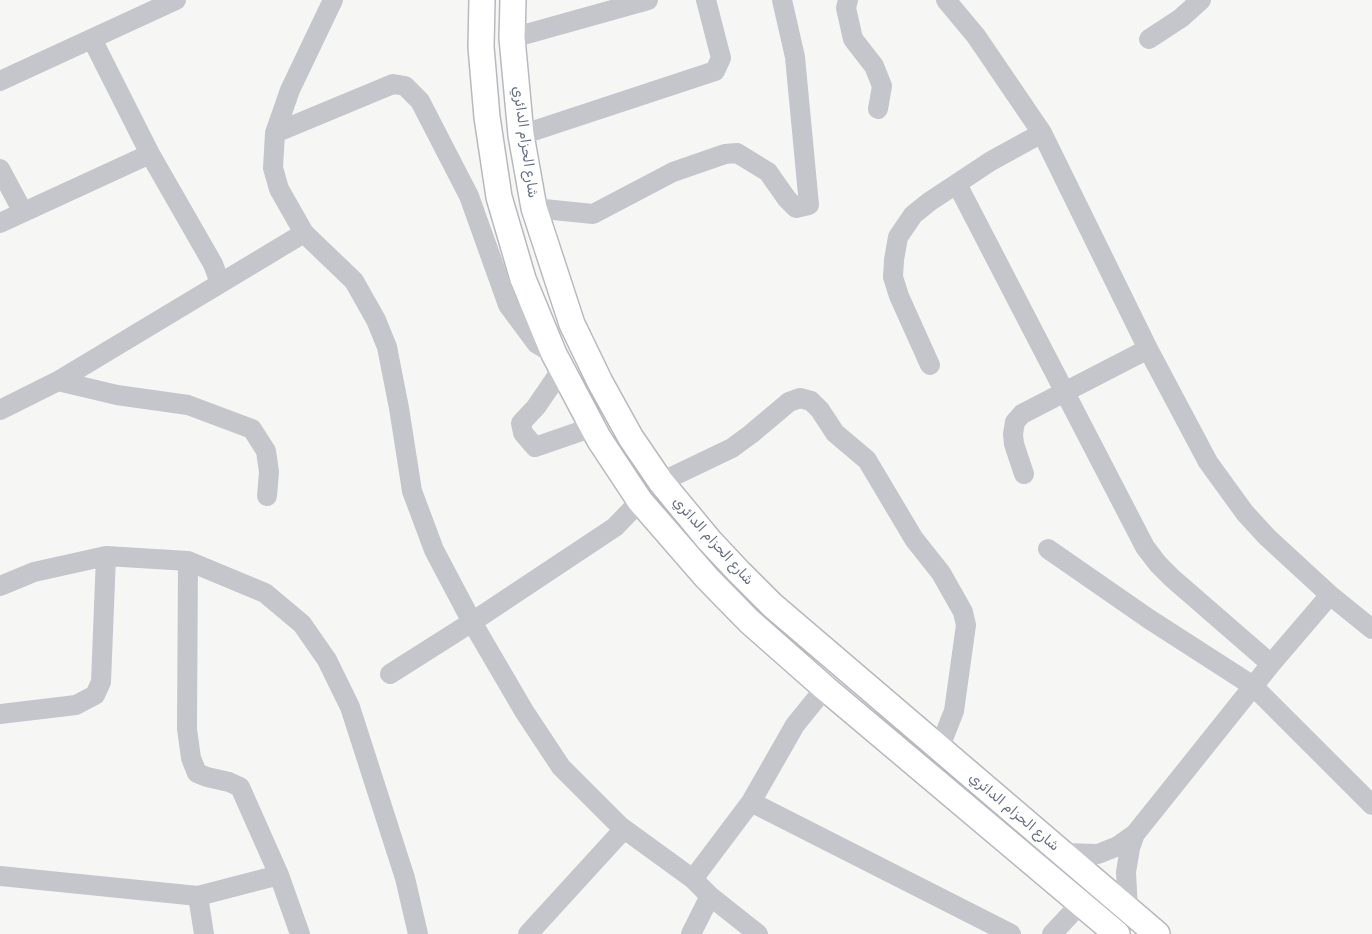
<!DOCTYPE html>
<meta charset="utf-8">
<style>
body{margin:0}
canvas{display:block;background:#f6f7f4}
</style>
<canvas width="1372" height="934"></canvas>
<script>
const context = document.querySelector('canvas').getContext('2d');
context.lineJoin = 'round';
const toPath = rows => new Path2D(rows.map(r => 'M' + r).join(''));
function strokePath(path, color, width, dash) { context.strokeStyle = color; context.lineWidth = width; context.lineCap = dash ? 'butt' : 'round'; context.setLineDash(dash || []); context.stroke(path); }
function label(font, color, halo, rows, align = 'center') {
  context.font = font + ' Rubik,"Noto Naskh Arabic",sans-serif'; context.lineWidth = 5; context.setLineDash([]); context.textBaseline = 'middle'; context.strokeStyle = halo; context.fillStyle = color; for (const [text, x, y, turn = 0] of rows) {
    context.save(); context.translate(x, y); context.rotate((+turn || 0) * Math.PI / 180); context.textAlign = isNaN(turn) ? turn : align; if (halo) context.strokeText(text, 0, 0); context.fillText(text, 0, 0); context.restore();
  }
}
const major = toPath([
 [482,0,481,47,487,117,499,197,523,279,554,354,599,439,640,501,707,578,749,621,825,688,1117,934],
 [513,0,512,38,521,135,534,208,572,324,600,382,631,438,661,482,709,540,739,572,772,605,1157,934]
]);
strokePath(major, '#b7b9bf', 28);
strokePath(toPath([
 [333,0,290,90,275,133,273,168,279,189,304,233,354,281,376,320,387,347,399,408,412,491,434,550,472,622,524,711,561,767,620,826,693,879,710,896,758,934],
 [848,0,846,8,853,39,874,66,882,86,878,109],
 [946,0,976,36,1042,133,1148,349,1208,462,1245,513,1267,537,1330,595,1372,629],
 [512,38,648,0],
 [92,39,150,154,213,264,220,283],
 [1149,39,1181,18,1201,0],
 [0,81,176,0],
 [275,133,393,84,405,86,420,101,469,196,508,305,537,344,554,354],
 [521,135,715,71,721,58,706,0],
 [0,169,23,212],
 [957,184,1145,547,1158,564,1172,578,1271,664],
 [534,208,593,214,673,172,725,154,737,153,768,172,787,199,796,208,809,205,795,57,782,0],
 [0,223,150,154],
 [930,365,899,296,893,277,894,260,898,237,913,215,929,202,991,161,1042,133],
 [562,369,536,407,521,423,523,433,535,447,593,427],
 [58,381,117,395,188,405,252,429,266,451,269,472,267,496],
 [0,410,58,381,304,233],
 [1024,474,1014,444,1013,434,1015,422,1022,414,1148,349],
 [661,482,732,448,751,434,789,402,800,398,811,401,820,410,835,433,867,460,914,539,941,573,963,612,966,625,954,711,939,749],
 [1048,549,1149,619,1253,686,1372,805],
 [188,561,187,729,191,758,197,773,207,777,229,782,240,787,279,875,300,934],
 [0,586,34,572,106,556,188,561,265,593,302,624,327,660,350,707,405,878,418,934],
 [390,674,472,622,615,527,640,501],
 [0,714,76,705,95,695,101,682,106,556],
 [751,802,1011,934],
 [1062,853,1098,854,1118,846,1135,834,1271,664,1330,595],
 [0,876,198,896,279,875],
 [693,879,751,802,795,725,825,688],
 [198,896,204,934],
 [1128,909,1126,872,1130,848,1135,834],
 [528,934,624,829],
 [691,934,710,896],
 [1052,934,1081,903]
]), '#c4c6cb', 20);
strokePath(major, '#fff', 25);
label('14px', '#666f84', '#fff', [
 ["شارع الحزام الدائري",525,142,82],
 ["شارع الحزام الدائري",713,541,48],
 ["شارع الحزام الدائري",1014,812,40]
]);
</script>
